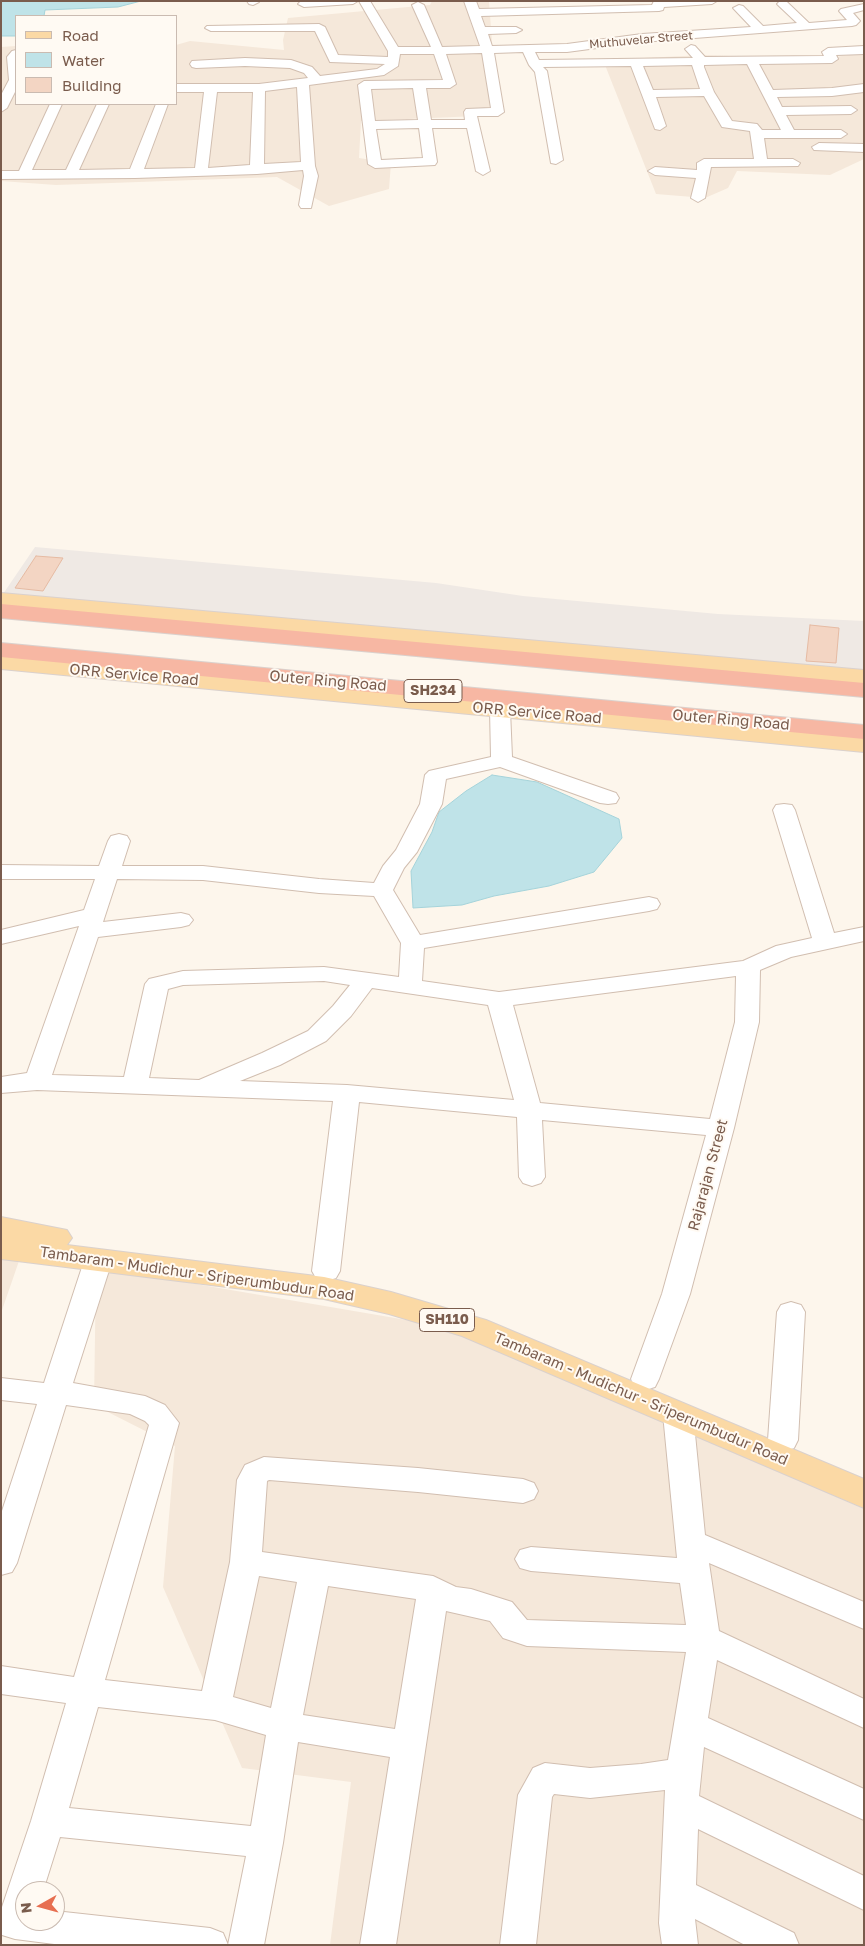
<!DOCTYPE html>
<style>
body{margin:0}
#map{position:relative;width:865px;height:1946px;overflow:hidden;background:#fdf6ec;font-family:"Golos Text",sans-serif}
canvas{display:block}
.frame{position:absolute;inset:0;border:2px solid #7a5c4d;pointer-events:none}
.legend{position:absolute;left:15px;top:15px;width:162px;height:90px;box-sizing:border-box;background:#fffaf3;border:1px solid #cabbb1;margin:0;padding:6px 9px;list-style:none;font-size:15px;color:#7a5c4d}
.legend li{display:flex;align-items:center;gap:10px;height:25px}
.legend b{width:25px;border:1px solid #cabbb1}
.north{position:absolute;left:15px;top:1881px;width:50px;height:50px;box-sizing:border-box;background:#fffaf3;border:1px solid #cabbb1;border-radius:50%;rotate:263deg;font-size:14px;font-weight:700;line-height:20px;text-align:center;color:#7a5c4d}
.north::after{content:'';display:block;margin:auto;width:18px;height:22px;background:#e76f51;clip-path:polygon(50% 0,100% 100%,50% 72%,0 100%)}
</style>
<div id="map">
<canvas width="865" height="1946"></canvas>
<div class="frame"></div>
<ul class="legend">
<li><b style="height:6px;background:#fbd9a5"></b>Road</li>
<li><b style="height:14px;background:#bfe3e8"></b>Water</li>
<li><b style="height:14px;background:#f3d5c3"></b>Building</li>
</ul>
<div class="north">N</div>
</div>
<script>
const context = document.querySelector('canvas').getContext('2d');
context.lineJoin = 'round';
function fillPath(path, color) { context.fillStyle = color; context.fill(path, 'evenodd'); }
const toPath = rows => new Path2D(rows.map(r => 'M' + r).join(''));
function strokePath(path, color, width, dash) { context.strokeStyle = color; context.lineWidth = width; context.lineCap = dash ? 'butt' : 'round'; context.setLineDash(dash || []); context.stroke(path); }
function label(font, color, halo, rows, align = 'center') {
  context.font = font + ' "Golos Text",sans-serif'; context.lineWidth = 4; context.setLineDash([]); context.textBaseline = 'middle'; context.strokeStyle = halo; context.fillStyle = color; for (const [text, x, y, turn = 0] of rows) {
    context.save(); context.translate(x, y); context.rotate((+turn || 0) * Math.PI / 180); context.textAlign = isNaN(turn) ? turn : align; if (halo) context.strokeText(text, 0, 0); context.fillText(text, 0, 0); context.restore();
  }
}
fillPath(toPath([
 [432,1,489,1,494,70,501,115,361,121,359,158,391,163,389,189,329,206,277,177,56,185,1,181,1,47,16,46,16,104,176,104,176,45,190,41,284,50,283,40,288,18,430,5],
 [864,53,864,159,830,175,737,171,728,188,705,198,656,194,605,65,600,60,705,55,820,59],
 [1,1257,19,1261,1,1313],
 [96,1267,436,1325,678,1427,864,1509,864,1945,330,1945,351,1782,242,1768,163,1587,175,1446,94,1405]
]), '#f5e8da');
fillPath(toPath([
 [35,547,436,583,523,596,718,614,864,621,864,673,3,594]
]), '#efe9e4');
const water = toPath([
 [1,1,141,1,118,7,45,10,44,16,16,16,16,36,1,36,1,1],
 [492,775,537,782,619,819,622,838,594,872,549,886,494,896,462,905,413,908,411,871,432,832,439,812,466,791,492,775]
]);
fillPath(water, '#bfe3e8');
strokePath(water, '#a5d3da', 1);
const building = toPath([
 [36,556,63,558,43,591,15,588,36,556],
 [810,625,839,628,836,663,806,661,810,625]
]);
fillPath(building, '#f3d5c3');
strokePath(building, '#e6bba3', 1);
const minor = toPath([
 [247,1,259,1,259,2,253,5,249,4,247,1],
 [358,1,353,4,304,7,298,4,301,1,358,1],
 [359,1,370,1,398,47,431,47,412,5,418,2,424,5,442,47,480,46,464,1,476,1,479,9,652,5,654,1,717,1,712,4,664,7,663,10,659,11,481,16,485,27,516,27,522,30,516,33,488,34,492,46,567,44,642,34,751,27,733,8,739,5,743,6,763,26,797,23,779,6,777,4,780,1,787,2,809,23,847,20,839,11,841,9,864,4,864,10,853,13,860,21,856,25,852,26,642,42,567,52,535,52,539,60,693,58,685,49,691,45,695,46,705,57,824,56,822,52,828,48,864,46,864,54,836,55,838,59,832,63,759,64,773,90,832,88,864,84,864,92,832,96,777,97,782,107,851,106,857,110,851,114,786,115,794,130,841,130,847,134,841,138,764,138,767,159,793,159,800,163,798,166,711,167,705,198,698,202,691,198,696,178,655,175,648,171,655,167,697,170,697,163,704,159,754,159,750,131,722,127,704,96,656,97,666,126,660,130,655,129,631,66,543,67,547,71,563,160,556,164,551,163,535,72,529,65,523,52,494,53,504,112,498,116,477,116,490,171,483,175,476,171,467,128,432,128,437,162,435,165,375,168,368,164,358,85,364,81,443,80,434,54,400,54,398,66,384,75,309,85,315,166,318,176,311,208,301,208,299,205,304,176,303,170,257,174,135,178,1,179,1,171,19,171,50,104,62,104,32,170,66,170,97,104,109,104,79,170,130,169,156,104,168,104,144,169,195,168,204,92,176,92,176,84,259,84,308,78,304,73,290,68,245,66,196,68,192,67,190,64,192,61,245,58,291,60,312,67,320,76,377,69,385,64,330,62,315,31,211,31,205,28,207,26,319,24,325,27,338,55,388,57,388,51,359,1],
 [482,53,491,108,466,109,464,112,465,120,431,120,426,88,450,88,456,84,446,54,482,53],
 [747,64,781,130,762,130,757,124,732,121,714,92,704,67,704,65,747,64],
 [692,65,700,89,653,90,643,66,692,65],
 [297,87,301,162,264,164,265,91,297,87],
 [413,88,418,120,375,121,371,89,413,88],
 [217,92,253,92,250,165,208,168,217,92],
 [419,128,423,158,381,160,376,129,419,128],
 [16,50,16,90,7,108,1,112,1,95,9,80,7,57,12,51,16,50],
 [819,143,864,144,864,152,814,150,812,147,819,143],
 [500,704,507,706,510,710,512,757,616,793,619,798,616,803,608,804,600,803,500,767,446,779,442,804,417,852,404,868,393,890,420,935,649,897,657,899,660,904,657,909,649,911,424,948,422,981,499,992,743,961,776,946,812,938,773,810,776,805,784,804,792,805,795,810,834,933,864,927,864,941,791,957,760,970,759,1022,734,1128,690,1294,659,1379,655,1387,645,1390,635,1387,631,1379,662,1294,706,1135,542,1120,545,1177,541,1183,532,1186,523,1183,519,1177,517,1117,359,1102,340,1271,336,1278,326,1281,316,1278,312,1271,333,1101,37,1090,1,1093,1,1077,27,1073,79,926,1,944,1,930,84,910,95,879,1,879,1,865,99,866,108,841,111,836,119,834,127,836,130,841,122,866,203,866,319,879,374,883,383,866,396,850,420,804,425,775,429,771,491,757,490,710,493,706,500,704],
 [117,879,203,880,319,893,374,896,401,943,399,977,324,967,183,971,149,979,145,984,124,1077,52,1075,98,937,181,927,189,925,193,920,189,915,181,913,103,922,117,879],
 [736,976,735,1022,710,1119,540,1103,513,1005,736,976],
 [324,981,350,985,333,1006,308,1031,262,1053,199,1080,149,1078,168,989,183,985,324,981],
 [372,988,488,1005,514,1100,347,1085,240,1081,280,1065,326,1041,351,1016,372,988],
 [98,1251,108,1254,112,1261,73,1383,145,1396,165,1405,179,1423,105,1680,202,1691,230,1562,237,1480,245,1465,264,1457,418,1468,523,1479,534,1483,538,1491,534,1499,523,1503,418,1492,269,1480,267,1481,262,1552,433,1576,456,1587,471,1589,512,1602,527,1620,686,1625,680,1583,531,1571,520,1568,515,1559,520,1550,531,1547,677,1558,663,1414,668,1406,678,1403,688,1406,693,1414,705,1535,864,1602,864,1629,709,1563,719,1631,864,1699,864,1728,717,1660,708,1718,864,1789,864,1820,704,1747,699,1796,864,1876,864,1910,698,1829,696,1885,794,1933,799,1945,745,1945,695,1919,698,1945,662,1945,659,1923,665,1790,590,1798,554,1794,552,1797,536,1945,500,1945,518,1795,533,1768,545,1763,590,1768,641,1764,668,1760,686,1652,527,1646,503,1638,490,1621,446,1611,396,1945,360,1945,390,1757,298,1742,283,1843,264,1945,62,1945,15,1939,2,1935,1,1910,31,1821,66,1703,1,1694,1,1666,74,1677,149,1425,145,1421,130,1414,66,1405,17,1563,12,1572,1,1575,1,1514,37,1404,1,1400,1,1378,44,1383,84,1261,88,1254,98,1251],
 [259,1576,297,1582,271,1708,233,1697,259,1576],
 [328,1586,416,1599,395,1729,303,1715,328,1586],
 [98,1707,215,1720,266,1735,251,1826,69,1808,98,1707],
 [60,1837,246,1856,228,1945,223,1933,210,1928,55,1911,55,1921,25,1921,25,1891,43,1891,60,1837],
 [791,1302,801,1305,805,1312,798,1440,794,1448,783,1451,772,1448,768,1440,777,1312,781,1305,791,1302]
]);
const major = toPath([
 [1,593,864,670,864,684,1,607,1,593],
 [1,655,864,738,864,752,1,669,1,655],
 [1,1217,67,1230,72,1238,67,1245,324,1277,391,1292,486,1320,864,1479,864,1508,462,1336,389,1314,324,1299,1,1259,1,1217]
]);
const highway = toPath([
 [1,604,864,683,864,697,1,618,1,604],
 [1,643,864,725,864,739,1,657,1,643]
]);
strokePath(minor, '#d1beb0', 2);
strokePath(major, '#dad1cd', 2);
strokePath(highway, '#dad1cd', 2);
fillPath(minor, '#fff');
fillPath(major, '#fbd9a5');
fillPath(highway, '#f7b7a3');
label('12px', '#7a5c4d', '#fffaf3', [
 ["Muthuvelar Street",641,40,-5]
]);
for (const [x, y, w] of [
 [433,691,58],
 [447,1320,55]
]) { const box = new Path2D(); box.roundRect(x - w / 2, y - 11.5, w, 23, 4); context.fillStyle = '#fffaf3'; context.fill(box); strokePath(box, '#7a5c4d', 1); }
label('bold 14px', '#7a5c4d', null, [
 ["SH234",433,691],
 ["SH110",447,1320]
]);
label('15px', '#7a5c4d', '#fffaf3', [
 ["ORR Service Road",134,675,5],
 ["Outer Ring Road",328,681,5],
 ["ORR Service Road",537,713,5],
 ["Outer Ring Road",731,720,5],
 ["Rajarajan Street",708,1175,-75],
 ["Tambaram - Mudichur - Sriperumbudur Road",197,1274,8],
 ["Tambaram - Mudichur - Sriperumbudur Road",641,1399,23]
]);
</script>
